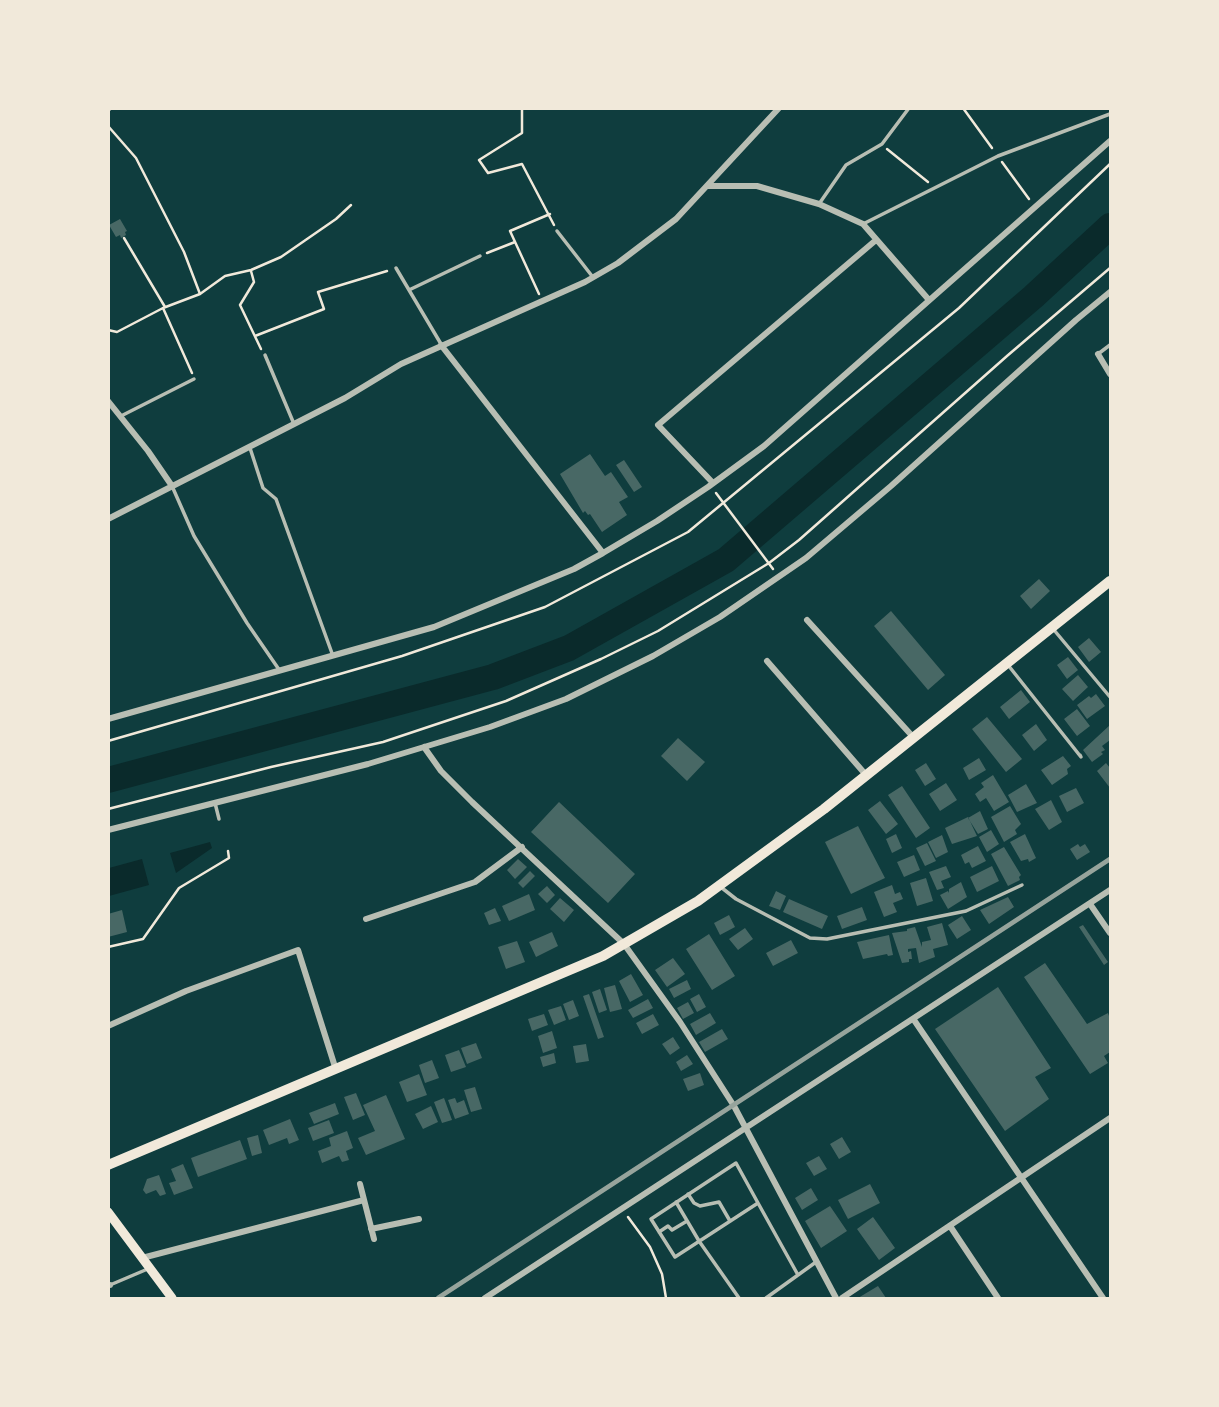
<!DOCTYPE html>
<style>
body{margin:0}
#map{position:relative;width:1219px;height:1407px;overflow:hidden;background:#0f3d3e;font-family:Cabin,sans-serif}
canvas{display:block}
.frame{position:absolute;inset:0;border:110px solid #f1e9da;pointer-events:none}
</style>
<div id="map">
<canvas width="1219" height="1407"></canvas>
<div class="frame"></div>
</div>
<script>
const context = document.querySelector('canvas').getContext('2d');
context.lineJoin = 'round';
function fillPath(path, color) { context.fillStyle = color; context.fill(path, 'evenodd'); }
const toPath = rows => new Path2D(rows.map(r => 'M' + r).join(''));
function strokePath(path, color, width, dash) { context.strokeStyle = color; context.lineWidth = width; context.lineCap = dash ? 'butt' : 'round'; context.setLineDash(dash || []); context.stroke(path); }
fillPath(toPath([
 [210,842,212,848,176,873,170,853],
 [142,859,149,885,109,896,109,868]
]), '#0a2a2b');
strokePath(toPath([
 [108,780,493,677,569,648,726,560,1033,297,1110,226]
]), '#0a2a2b', 26);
fillPath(toPath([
 [120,219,127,231,125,232,126,235,121,238,120,235,116,237,109,225],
 [590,454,605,476,611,472,628,497,619,502,627,515,602,532,590,514,588,515,585,511,583,513,560,474],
 [624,460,642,487,634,492,616,465],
 [1039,579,1050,591,1031,609,1020,596],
 [891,611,945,675,928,690,874,626],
 [1089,638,1101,652,1089,662,1078,647],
 [1068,657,1078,670,1067,679,1057,665],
 [1078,675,1088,687,1073,701,1062,689],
 [1021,690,1030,702,1009,719,1000,707],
 [1096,694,1105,706,1087,719,1077,705,1089,696,1091,698],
 [1077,709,1090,726,1077,736,1064,719],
 [987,717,1022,759,1006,772,972,729],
 [1036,724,1047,740,1034,751,1022,735],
 [1110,725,1110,740,1102,746,1105,750,1101,752,1103,754,1092,762,1083,750],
 [678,738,705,762,687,781,661,756],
 [1063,756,1071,766,1067,769,1068,774,1052,785,1041,770],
 [979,758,986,770,969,780,963,768],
 [926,763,936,779,925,786,915,770],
 [1106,763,1110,768,1110,788,1097,771],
 [993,775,1009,802,994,811,986,798,980,802,975,794,984,787,981,783],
 [946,783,957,800,940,811,929,794],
 [1026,784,1037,803,1017,812,1008,795],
 [902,786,930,828,916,838,888,795],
 [1076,788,1084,803,1067,812,1059,796],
 [1051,800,1062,822,1049,830,1035,809],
 [880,801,898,824,886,834,868,810],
 [559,802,635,874,608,903,531,832],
 [1010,806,1021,824,1015,830,1017,834,1004,842,991,817],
 [980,811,988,829,978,834,968,818],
 [968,817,977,836,952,844,945,828],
 [858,826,885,878,851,894,825,842],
 [991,830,999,844,987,852,979,837],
 [896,834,902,848,892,853,886,839],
 [1025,834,1036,858,1029,862,1028,859,1021,861,1010,842],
 [942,835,948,852,936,858,928,842],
 [927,843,936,861,925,866,916,848],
 [1078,844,1080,847,1085,844,1090,852,1077,860,1070,849],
 [978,846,986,861,972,868,969,862,965,864,961,855],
 [1004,847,1021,875,1019,877,1020,880,1008,886,991,854],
 [914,855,920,870,904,877,897,862],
 [518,859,527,867,515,879,507,870],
 [946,866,951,877,941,881,944,888,937,890,929,872],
 [992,866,999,881,977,892,970,877],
 [530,871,535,876,523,888,518,883],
 [926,878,933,901,917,906,910,883],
 [961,882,967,897,948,909,940,895,948,891,949,893,949,889],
 [892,885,895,894,900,892,903,899,893,903,897,912,884,917,874,892],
 [547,886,555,895,547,903,538,894],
 [776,891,786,896,780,910,769,906],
 [529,894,535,910,509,921,502,906],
 [1008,897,1014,907,989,924,980,910],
 [560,898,574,910,564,922,550,909],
 [789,899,828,916,822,929,783,912],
 [862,907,867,920,842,929,837,916],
 [495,908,501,921,489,925,484,913],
 [122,910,127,932,108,937,108,914],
 [729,915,735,927,720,935,714,923],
 [962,916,971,930,957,939,948,925],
 [942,923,948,945,933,949,935,957,919,963,916,948,908,949,908,952,911,951,912,959,909,959,909,962,902,963,892,933,907,931,907,929,915,927,922,947,922,942,931,940,927,927],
 [1083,925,1108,962,1104,965,1079,927],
 [745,928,753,939,738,950,729,939],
 [552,932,558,946,536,957,529,942],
 [709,934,735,976,712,990,686,949],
 [889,935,893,955,888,956,887,954,863,959,857,942],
 [791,940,798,953,773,966,766,953],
 [517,941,525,962,506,969,498,947],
 [673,958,685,974,667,987,655,970],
 [1045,963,1087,1024,1108,1013,1110,1019,1110,1052,1104,1056,1108,1063,1090,1074,1024,977],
 [631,974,643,995,630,1002,619,981],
 [687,980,691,989,674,998,669,989],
 [615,985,622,1009,610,1012,604,988],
 [998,987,1051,1068,1035,1077,1049,1099,1005,1131,935,1029],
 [600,989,607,1010,599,1013,592,992],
 [589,994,604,1037,598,1039,583,996],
 [699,994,706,1007,697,1012,690,999],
 [648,999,653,1008,633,1018,628,1010],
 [573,1000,579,1016,569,1020,563,1004],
 [688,1002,694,1013,683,1019,677,1008],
 [561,1006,566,1020,554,1025,548,1010],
 [710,1013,716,1023,696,1035,690,1024],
 [544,1014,548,1025,532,1031,528,1019],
 [653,1014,659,1025,642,1034,636,1023],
 [722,1029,728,1039,705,1052,699,1042],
 [552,1031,557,1048,543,1053,538,1036],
 [673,1037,680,1048,670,1055,662,1044],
 [476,1043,482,1058,467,1064,461,1048],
 [586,1044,589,1061,576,1063,573,1046],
 [459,1050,466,1067,451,1072,445,1055],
 [554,1053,556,1063,543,1067,540,1057],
 [687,1055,693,1064,681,1071,676,1062],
 [432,1060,439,1078,425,1083,419,1065],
 [700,1073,704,1085,688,1091,683,1079],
 [419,1074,427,1095,407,1102,399,1082],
 [475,1087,482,1109,471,1112,464,1090],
 [356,1093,365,1115,353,1120,344,1097],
 [386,1095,405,1139,366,1155,358,1138,375,1131,363,1105],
 [444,1098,452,1120,442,1123,434,1102],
 [455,1098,457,1103,464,1100,469,1114,455,1119,448,1100],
 [335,1103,339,1114,314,1124,309,1113],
 [431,1106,438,1122,423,1129,415,1114],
 [290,1119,299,1140,289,1144,287,1138,269,1145,263,1130],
 [329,1120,334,1133,313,1141,308,1128],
 [347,1131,353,1148,346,1151,349,1160,342,1162,339,1156,322,1163,318,1151,331,1146,329,1138],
 [258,1135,262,1153,252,1156,247,1138],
 [842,1137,851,1152,839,1159,830,1144],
 [240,1140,247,1159,198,1177,191,1158],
 [819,1156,827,1169,814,1176,806,1163],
 [183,1164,193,1188,174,1195,169,1183,176,1181,171,1169],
 [159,1175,166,1194,160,1196,156,1190,146,1194,143,1190,147,1179],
 [870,1184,880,1203,848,1219,838,1200],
 [811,1188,818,1200,802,1210,795,1198],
 [830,1206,847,1231,821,1248,805,1221],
 [873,1217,895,1248,879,1260,857,1229],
 [878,1286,886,1298,858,1298]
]), '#486865');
strokePath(toPath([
 [522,108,522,133,479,160,488,173,522,164,554,225],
 [963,108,992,148],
 [108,126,136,158,184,252,200,294],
 [887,149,928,182],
 [1002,162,1029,199],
 [124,238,165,307],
 [487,253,515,242],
 [251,271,254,282,240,305,261,349],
 [539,294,510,231,550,214],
 [163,308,192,373],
 [108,330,117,332,163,308,200,294,225,276,251,270,281,257,336,219,351,205],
 [255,336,324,309,318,292,387,271],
 [716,493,773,569],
 [108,741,402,656,545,607,688,532,959,308,1110,164],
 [108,809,271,767,383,742,506,701,601,659,658,631,769,563,799,540,1007,356,1110,268],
 [108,947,143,939,179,888,229,858,228,851],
 [628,1217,650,1247,662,1274,666,1298]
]), '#f1e9da', 2.5);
strokePath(toPath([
 [819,204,846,165,882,144,909,108],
 [863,224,998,156,1110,114],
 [557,231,592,276],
 [396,268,409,290],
 [441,344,409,290,480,256],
 [1098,354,1110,345],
 [265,355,294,424],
 [121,416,194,379],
 [250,448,263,488,276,499,333,656],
 [172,486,194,536,247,623,280,671],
 [1054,630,1110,697],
 [1008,665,1081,757,1080,755],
 [215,803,219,819],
 [722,888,736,899,810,938,827,939,966,911,1022,885],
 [688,1194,694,1203,700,1206,719,1202,730,1221],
 [676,1202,699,1241,739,1298],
 [758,1203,675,1257,651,1219,736,1163,758,1203,798,1275,766,1298],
 [659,1232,668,1226,672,1230,687,1221],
 [798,1275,816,1262],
 [110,1285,150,1268]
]), '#b8beb3', 3.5);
strokePath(toPath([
 [108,109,109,108],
 [709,186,757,186,819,204,863,224,929,300],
 [441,345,603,553],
 [1098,354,1110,374],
 [108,401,148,451,172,486],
 [713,483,658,425,876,240],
 [108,519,345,398,401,364,585,282,618,263,676,219,779,108],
 [807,620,914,738],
 [767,661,866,775],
 [108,719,434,627,574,569,603,553,657,521,708,487,764,446,1110,141],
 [424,747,441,771,472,802,624,944,680,1022,734,1106,836,1298],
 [108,830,368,764,490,727,566,699,653,656,720,617,806,558,891,486,1076,320,1110,292],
 [1090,904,1110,933],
 [366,919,475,882,522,847],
 [914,1020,1103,1298],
 [108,1026,186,991,298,950,336,1070],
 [360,1184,374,1239],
 [950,1226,998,1298],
 [371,1229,419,1219],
 [142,1258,364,1200],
 [108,1285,110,1285],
 [485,1298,1110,890],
 [842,1298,1110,1118]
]), '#b8beb3', 6);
strokePath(toPath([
 [108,1212,172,1298]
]), '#f1e9da', 9);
strokePath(toPath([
 [108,1165,603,956,698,901,824,809,1110,581]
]), '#f1e9da', 10);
strokePath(toPath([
 [438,1298,1110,859]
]), '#97a49c', 4.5);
</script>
